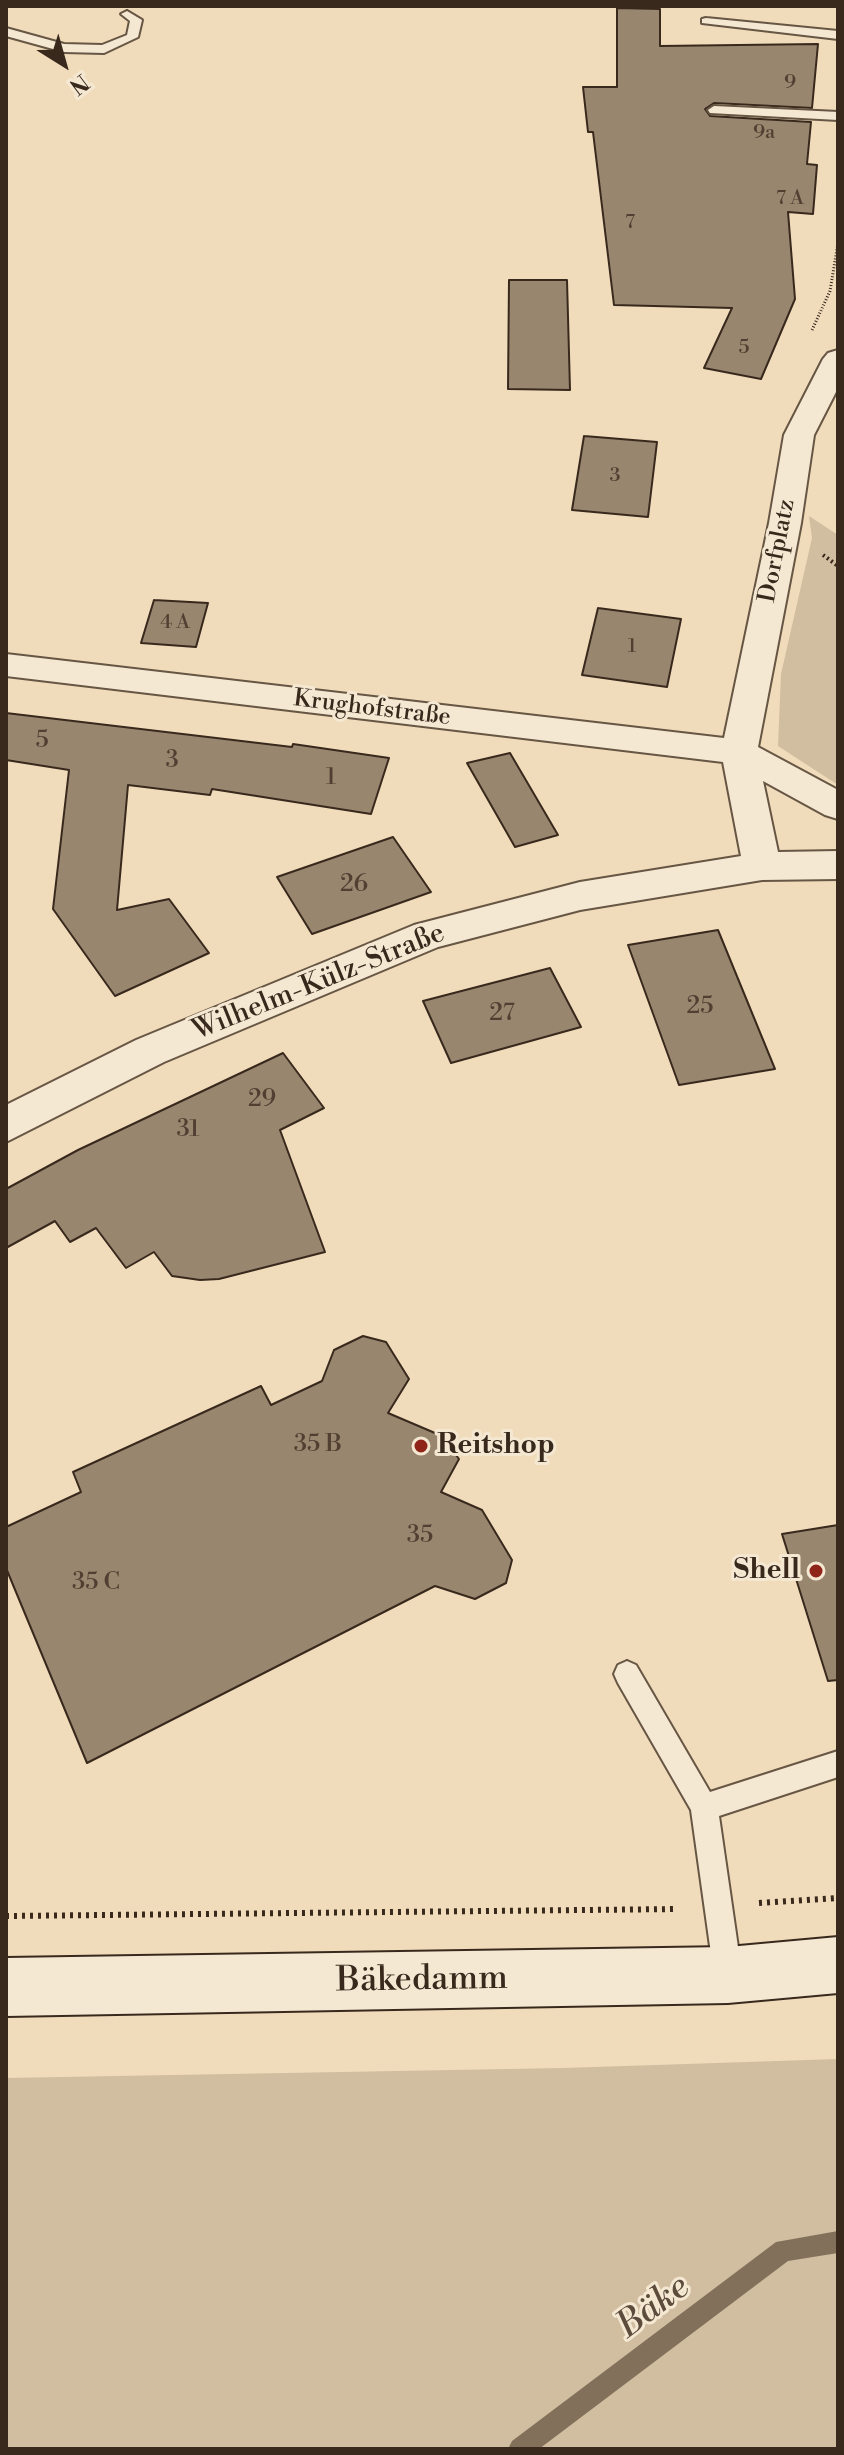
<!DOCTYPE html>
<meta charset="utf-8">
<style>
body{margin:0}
#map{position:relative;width:844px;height:2455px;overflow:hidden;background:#f0dcbb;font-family:"Libre Bodoni",serif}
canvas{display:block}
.frame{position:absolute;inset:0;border:8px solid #39291d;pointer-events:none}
.north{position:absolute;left:24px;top:24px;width:80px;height:80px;-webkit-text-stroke:6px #f5e8d3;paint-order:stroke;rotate:143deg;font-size:22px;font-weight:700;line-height:32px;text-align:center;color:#39291d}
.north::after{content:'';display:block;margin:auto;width:28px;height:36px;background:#39291d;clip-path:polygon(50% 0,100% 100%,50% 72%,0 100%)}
</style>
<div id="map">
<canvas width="844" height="2455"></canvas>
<div class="frame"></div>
<div class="north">N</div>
</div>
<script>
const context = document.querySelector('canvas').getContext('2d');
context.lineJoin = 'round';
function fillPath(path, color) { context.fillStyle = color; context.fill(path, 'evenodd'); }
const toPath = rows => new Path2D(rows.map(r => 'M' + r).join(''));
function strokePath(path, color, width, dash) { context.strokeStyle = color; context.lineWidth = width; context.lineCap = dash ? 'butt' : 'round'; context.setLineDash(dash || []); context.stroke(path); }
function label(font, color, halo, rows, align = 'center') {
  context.font = font + ' "Libre Bodoni",serif'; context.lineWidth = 6; context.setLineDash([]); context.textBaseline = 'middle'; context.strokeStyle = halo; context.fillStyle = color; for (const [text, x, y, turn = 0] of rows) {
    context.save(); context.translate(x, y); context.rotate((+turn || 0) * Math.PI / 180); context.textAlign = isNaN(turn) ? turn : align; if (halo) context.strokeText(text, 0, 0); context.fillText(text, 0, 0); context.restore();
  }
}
fillPath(toPath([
 [809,516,838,535,838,785,778,746,781,674,812,538],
 [838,2059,838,2449,6,2449,6,2078,564,2068]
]), '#d1bea0');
fillPath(toPath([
 [838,2231,838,2253,788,2261,539,2449,508,2449,512,2441,776,2242,838,2231]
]), '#82705b');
const building = toPath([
 [617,8,660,9,660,46,818,44,812,108,714,103,705,109,710,116,811,122,807,164,817,165,813,214,788,212,795,299,761,379,704,368,732,308,614,305,593,132,588,132,583,87,617,87,617,8],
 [509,280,567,280,570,390,508,389,509,280],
 [584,436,657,442,648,517,572,510,584,436],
 [154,600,208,603,196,647,141,643,154,600],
 [598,608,681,619,667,687,582,675,598,608],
 [6,713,292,747,293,744,389,758,371,814,212,789,210,795,128,785,117,910,169,899,209,953,115,996,53,909,69,770,6,760,6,713],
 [510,753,558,835,515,847,467,763,510,753],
 [393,837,431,892,312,934,277,877,393,837],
 [718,930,775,1069,679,1085,628,945,718,930],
 [550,968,581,1027,451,1063,423,1001,550,968],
 [283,1053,324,1108,280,1130,325,1252,219,1279,200,1280,172,1276,154,1252,126,1268,96,1228,70,1242,55,1221,6,1248,6,1189,78,1150,283,1053],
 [363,1336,386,1342,409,1379,388,1413,442,1436,459,1459,441,1492,482,1510,512,1560,506,1583,475,1599,435,1586,87,1763,6,1568,6,1527,81,1492,73,1472,261,1386,271,1405,322,1381,334,1350,363,1336],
 [838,1525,838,1680,828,1681,782,1534,838,1525]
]);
fillPath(building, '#98866f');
strokePath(building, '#39291d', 2);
const lane = toPath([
 [127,11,142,20,138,37,104,53,64,52,6,36,6,28,64,44,102,45,127,35,130,21,121,14,127,11],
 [706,18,838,31,838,39,702,23,702,19,706,18],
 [714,106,838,112,838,120,710,113,708,110,714,106],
 [627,1661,636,1665,710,1792,838,1751,838,1777,719,1816,742,1975,738,1985,728,1989,718,1985,714,1975,691,1810,618,1683,614,1674,618,1665,627,1661]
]);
const street = toPath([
 [838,350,838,388,814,435,801,523,758,747,838,790,838,819,825,815,763,781,778,852,838,851,838,879,762,880,580,910,438,947,164,1062,6,1142,6,1105,136,1040,414,925,580,882,741,856,723,762,6,676,6,654,724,738,769,523,784,435,823,359,828,353,838,350]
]);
const secondary = toPath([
 [838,1937,838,1993,728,2003,6,2016,6,1958,728,1947,838,1937]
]);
strokePath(lane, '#675644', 4);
strokePath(street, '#675644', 4);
strokePath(secondary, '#39291d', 4);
strokePath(toPath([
 [812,330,830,291,838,243]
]), '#39291d', 3, [1, 2]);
strokePath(toPath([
 [823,555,838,566]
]), '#39291d', 4, [2, 3]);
strokePath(toPath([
 [759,1903,838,1898],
 [6,1916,677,1909]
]), '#39291d', 6, [3, 5]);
fillPath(lane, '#f5e8d3');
fillPath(street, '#f5e8d3');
fillPath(secondary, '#f5e8d3');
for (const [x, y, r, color] of [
 [421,1446,8,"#8f2418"],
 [816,1571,8,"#8f2418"]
]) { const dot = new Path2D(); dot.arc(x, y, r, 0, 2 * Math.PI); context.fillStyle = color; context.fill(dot); strokePath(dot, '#f5e8d3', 3); }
label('20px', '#514032', null, [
 ["9",790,83],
 ["9a",764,133],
 ["7 A",790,199],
 ["7",630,223],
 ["5",744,348],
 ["3",615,476],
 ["4 A",175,623],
 ["1",632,647]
]);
label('24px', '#39291d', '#f5e8d3', [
 ["Dorfplatz",778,551,-79],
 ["Krughofstraße",372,709,7]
]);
label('24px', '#514032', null, [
 ["5",42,741],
 ["3",172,761],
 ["1",331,778],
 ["26",354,885],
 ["25",700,1007],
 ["27",502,1014],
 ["29",262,1100],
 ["31",188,1130],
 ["35 B",318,1445],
 ["35",420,1536],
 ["35 C",96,1583]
]);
label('28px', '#39291d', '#f5e8d3', [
 ["Wilhelm-Külz-Straße",319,983,-22]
]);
label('bold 28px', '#39291d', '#f5e8d3', [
 ["Reitshop",437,1446],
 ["Shell",800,1571,"right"]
], 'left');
label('34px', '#39291d', '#f5e8d3', [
 ["Bäkedamm",422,1981,-1]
]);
label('italic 36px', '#5d4c3c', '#f5e8d3', [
 ["Bäke",654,2308,-37]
]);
</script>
